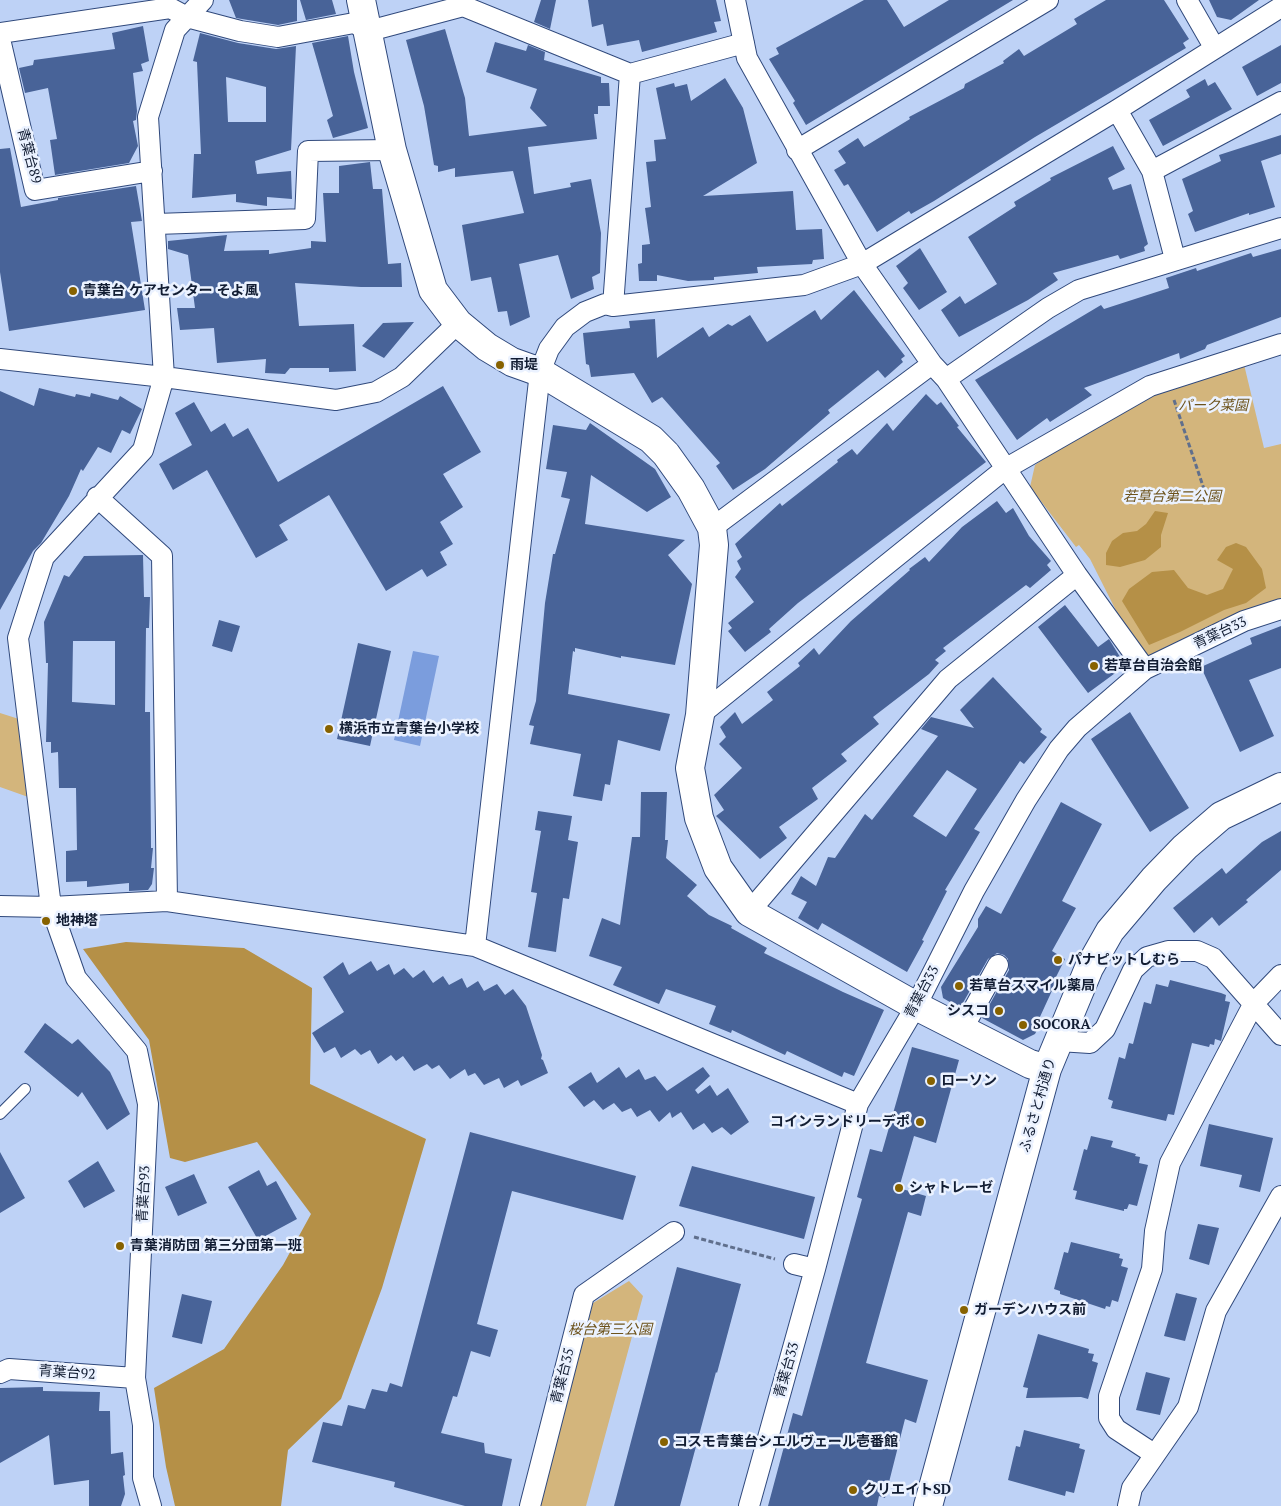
<!DOCTYPE html>
<meta charset="utf-8">
<style>
body{margin:0}
canvas{display:block;background:#bed2f6}
</style>
<canvas width="1281" height="1506"></canvas>
<script>
const context = document.querySelector('canvas').getContext('2d');
context.lineJoin = 'round';
function fillPath(path, color) { context.fillStyle = color; context.fill(path, 'evenodd'); }
const toPath = rows => new Path2D(rows.map(r => 'M' + r).join(''));
function strokePath(path, color, width, dash) { context.strokeStyle = color; context.lineWidth = width; context.lineCap = dash ? 'butt' : 'round'; context.setLineDash(dash || []); context.stroke(path); }
function label(font, color, halo, rows, align = 'center') {
  context.font = font + ' "PT Serif","Noto Sans JP",serif'; context.lineWidth = 5; context.setLineDash([]); context.textBaseline = 'middle'; context.strokeStyle = halo; context.fillStyle = color; for (const [text, x, y, turn = 0] of rows) {
    context.save(); context.translate(x, y); context.rotate((+turn || 0) * Math.PI / 180); context.textAlign = isNaN(turn) ? turn : align; if (halo) context.strokeText(text, 0, 0); context.fillText(text, 0, 0); context.restore();
  }
}
fillPath(toPath([
 [1242,356,1264,448,1281,444,1281,609,1145,668,1090,559,1079,545,1076,547,1030,487,1035,465,1140,391],
 [0,713,22,720,31,798,0,787],
 [629,1281,643,1296,586,1506,540,1506,593,1303]
]), '#d3b57c');
fillPath(toPath([
 [1155,511,1168,513,1161,535,1161,547,1145,560,1120,567,1106,565,1106,553,1112,541,1123,533,1137,531,1146,524],
 [1236,543,1246,547,1262,569,1266,588,1246,603,1224,610,1180,632,1149,645,1122,601,1129,589,1152,572,1174,570,1188,588,1207,595,1223,589,1233,569,1217,560,1226,547],
 [126,942,244,948,312,988,310,1084,426,1139,382,1288,341,1399,288,1450,281,1506,175,1506,166,1467,154,1388,224,1349,283,1265,311,1214,257,1142,185,1162,170,1158,149,1040,83,949]
]), '#b59047');
fillPath(toPath([
 [413,651,439,656,420,746,394,740]
]), '#7b9ddd');
fillPath(toPath([
 [229,0,297,0,297,21,278,25,236,18],
 [300,0,332,0,336,14,306,20],
 [541,0,556,0,550,29,534,22],
 [588,0,716,0,721,21,714,22,717,32,642,52,639,40,607,46,603,24,592,27],
 [864,0,887,0,904,27,949,0,1013,0,806,125,793,103,795,101,769,59,779,54,776,48],
 [1106,0,1164,0,1189,39,1183,43,1186,48,1035,137,934,201,911,214,909,211,877,232,848,184,844,186,834,170,846,163,838,151,858,138,864,147,910,119,909,117,964,88,965,84,1004,63,1003,61,1019,49,1024,56,1077,24,1074,19],
 [1209,0,1259,0,1231,20,1217,17],
 [143,26,149,61,141,64,143,71,133,73,137,111,136,120,133,121,138,146,129,163,55,175,50,140,57,139,48,88,25,93,19,68,33,65,34,60,115,49,112,33],
 [445,29,465,98,469,136,547,126,530,108,537,89,486,72,495,42,526,51,528,45,545,52,544,60,601,77,601,83,609,83,610,106,598,106,598,114,594,114,597,139,528,147,534,194,571,187,570,183,591,179,601,233,600,273,592,277,594,289,571,299,558,255,519,264,530,317,510,326,507,311,498,312,491,277,471,281,462,225,524,213,513,171,455,177,455,168,438,172,438,166,434,165,424,106,406,40],
 [200,33,238,43,276,49,296,46,291,150,255,161,257,174,291,171,292,199,267,197,267,206,236,202,236,194,192,198,194,154,201,154,197,62,193,61],
 [226,77,266,87,266,122,228,122],
 [348,36,354,72,368,128,333,138,327,120,333,116,312,43],
 [1281,45,1281,83,1257,96,1242,67],
 [725,78,743,108,757,163,703,196,793,191,796,230,822,229,824,259,813,260,812,264,757,267,758,273,714,277,714,280,688,281,657,275,657,281,639,281,638,264,642,263,642,245,650,244,645,208,651,207,646,162,656,161,654,140,666,139,656,88,674,83,675,87,687,84,691,101],
 [1205,79,1208,86,1215,82,1232,109,1163,146,1149,120,1190,97,1186,90],
 [1281,135,1281,154,1261,161,1275,207,1249,215,1249,213,1195,232,1188,214,1193,211,1182,179,1221,161,1219,155],
 [1113,146,1125,169,1108,178,1113,190,1131,184,1148,244,1144,247,1145,251,1120,259,1118,255,1053,273,1058,280,1028,300,959,337,941,310,960,296,965,304,997,284,968,237,1016,206,1014,202,1051,180,1050,178],
 [10,148,21,207,58,200,58,198,136,186,142,221,131,222,145,310,9,331,0,272,0,149],
 [370,162,373,189,382,189,388,264,401,263,402,287,361,287,295,283,299,326,354,324,356,371,329,372,329,368,290,368,285,374,265,373,266,359,217,363,214,328,180,330,177,308,195,308,188,255,168,249,168,241,227,235,224,251,269,250,269,254,311,248,311,241,326,242,323,193,339,193,339,166],
 [920,248,947,292,919,310,903,288,908,283,896,266],
 [1281,249,1281,317,1207,345,1205,349,1180,359,1179,353,1084,388,1092,395,1050,422,1047,418,1017,440,975,380,1101,305,1104,309,1169,288,1166,278,1196,268,1197,271,1251,253,1253,257],
 [854,290,905,356,901,359,903,362,885,378,878,370,828,410,830,413,765,469,733,490,716,466,720,463,662,397,652,403,634,373,591,377,589,365,586,364,583,333,630,328,629,321,655,319,657,358,703,327,709,337,728,324,732,326,750,315,767,342,815,310,821,320],
 [414,322,384,358,362,346,383,323],
 [443,386,481,452,443,474,463,507,440,522,453,544,440,552,447,565,427,577,422,569,386,591,329,495,279,525,288,540,256,558,207,470,173,490,159,464,192,445,175,413,194,402,211,432,225,423,233,437,248,428,278,482],
 [39,388,75,397,76,394,90,397,91,393,118,400,120,396,142,409,130,434,122,430,111,453,98,447,83,471,81,469,69,496,41,543,33,551,0,610,0,391,34,406],
 [926,394,937,405,941,402,959,426,957,427,986,462,798,603,769,629,771,632,745,652,728,631,732,628,728,623,754,602,735,577,741,569,737,561,742,557,735,544,780,503,782,506,838,462,837,460,852,449,857,455,887,423,893,431],
 [590,423,655,469,671,497,647,512,591,475,585,524,685,540,668,555,692,584,675,665,621,656,621,658,575,648,575,652,573,651,568,694,670,714,660,751,618,740,610,785,605,784,602,801,573,796,581,754,530,744,534,726,529,725,536,701,545,603,553,554,555,554,570,499,561,497,567,472,546,469,553,425,586,430],
 [997,501,1006,513,1013,508,1029,536,1051,561,1047,565,1051,570,1030,588,1026,585,943,648,946,651,935,660,939,663,929,674,873,717,879,724,841,754,847,761,812,788,818,799,779,827,787,838,760,859,716,816,724,810,714,795,742,768,719,744,726,737,720,727,735,712,742,724,773,700,767,692,800,666,798,663,814,648,819,655,851,621,910,570,909,569,925,557,929,562,962,527],
 [143,555,144,597,150,597,149,628,146,628,145,712,150,712,151,848,153,848,151,868,154,868,152,884,148,890,129,891,129,883,87,887,87,881,66,882,66,851,77,850,76,788,59,788,58,752,51,753,51,742,46,742,48,663,46,663,44,622,64,575,69,577,84,556],
 [73,641,115,641,115,705,72,702],
 [1065,605,1098,647,1109,639,1122,660,1117,665,1118,671,1088,693,1038,627],
 [219,620,240,626,232,652,212,646],
 [1281,626,1281,668,1249,680,1274,736,1240,752,1201,667,1252,644,1250,638],
 [358,643,391,651,370,746,337,739],
 [993,677,1042,729,1040,732,1047,737,1024,764,1020,761,974,829,980,832,945,890,947,891,922,940,924,941,907,972,822,923,818,930,798,918,807,902,791,894,801,876,816,886,828,857,835,858,865,814,872,820,938,736,921,729,931,717,974,728,960,710],
 [947,770,977,789,946,837,913,816],
 [1130,712,1189,808,1150,832,1091,739],
 [641,792,667,792,665,840,668,840,666,858,697,885,687,896,709,915,732,926,731,928,767,948,764,953,843,992,884,1010,854,1076,844,1072,842,1077,787,1051,785,1055,732,1030,731,1033,709,1024,716,1006,666,989,659,1004,613,985,622,967,589,956,602,918,620,925,632,837,640,837],
 [1061,802,1102,824,1062,901,1076,908,1052,951,1065,959,1054,981,1056,982,1039,1019,1042,1020,1035,1034,1023,1040,982,1018,1009,970,1008,959,1004,955,997,953,988,959,960,1008,943,998,941,987,978,927,978,919,986,906,1001,914],
 [538,811,572,816,568,840,578,842,569,899,563,898,556,952,528,947,537,893,531,892,541,831,535,830],
 [1281,831,1281,870,1246,900,1248,902,1219,926,1212,917,1194,933,1173,908,1222,868,1226,874,1262,842],
 [371,961,377,971,389,964,394,975,404,968,413,978,424,970,433,983,443,976,449,985,462,978,467,988,478,981,484,991,497,984,505,995,513,989,526,1006,542,1055,541,1059,543,1060,548,1073,521,1086,518,1080,504,1088,499,1078,484,1085,475,1073,468,1076,465,1069,450,1079,439,1065,432,1069,427,1064,414,1071,403,1056,396,1061,391,1055,378,1064,370,1050,361,1055,355,1049,341,1058,335,1047,324,1053,312,1033,344,1012,323,977,343,962,349,975],
 [1170,980,1221,993,1226,995,1225,1001,1230,1002,1221,1041,1215,1039,1214,1045,1210,1044,1209,1047,1192,1043,1174,1115,1168,1114,1166,1121,1111,1108,1113,1101,1108,1099,1119,1057,1125,1059,1129,1043,1133,1044,1144,1002,1151,1004,1156,984,1168,987],
 [45,1023,72,1044,78,1039,110,1072,130,1114,107,1130,82,1092,78,1097,24,1052],
 [912,1047,959,1060,936,1143,914,1136,899,1188,926,1196,921,1216,908,1212,866,1363,928,1380,916,1423,905,1419,885,1498,879,1496,877,1506,768,1506,793,1413,802,1416,862,1199,857,1197,870,1149,882,1152],
 [619,1067,626,1078,639,1069,645,1080,655,1076,667,1091,703,1067,710,1076,695,1090,698,1094,710,1085,717,1096,728,1088,749,1122,731,1135,722,1127,712,1133,704,1123,693,1130,681,1112,672,1118,670,1112,659,1122,650,1110,637,1117,631,1108,622,1112,614,1103,603,1110,594,1100,584,1107,568,1087,591,1072,597,1083],
 [1209,1124,1273,1138,1260,1192,1239,1187,1242,1175,1200,1166],
 [470,1132,636,1176,623,1220,512,1191,477,1324,498,1330,490,1357,471,1351,457,1397,453,1396,441,1433,484,1443,485,1453,512,1459,502,1506,465,1506,394,1487,395,1482,312,1462,323,1422,342,1426,348,1405,365,1409,372,1389,387,1392,390,1383,402,1387],
 [1091,1136,1113,1141,1111,1147,1136,1154,1135,1156,1140,1157,1139,1163,1148,1165,1137,1206,1129,1204,1127,1209,1124,1209,1124,1211,1075,1199,1077,1191,1073,1190,1084,1149,1087,1150],
 [0,1152,25,1198,0,1213],
 [98,1161,115,1191,84,1208,68,1181],
 [692,1166,815,1197,804,1239,679,1206],
 [259,1170,267,1186,276,1181,297,1219,258,1240,228,1187],
 [194,1174,207,1203,178,1216,165,1187],
 [1198,1224,1219,1228,1209,1265,1189,1259],
 [1071,1242,1120,1254,1119,1258,1123,1259,1121,1266,1128,1268,1118,1302,1112,1300,1110,1307,1106,1306,1105,1309,1060,1294,1060,1291,1054,1289,1064,1252,1068,1253],
 [677,1267,741,1284,717,1373,716,1372,680,1506,614,1506],
 [1176,1293,1197,1298,1185,1341,1164,1336],
 [182,1294,212,1301,202,1344,172,1337],
 [1038,1334,1089,1349,1088,1353,1094,1354,1092,1361,1098,1363,1088,1399,1081,1397,1026,1398,1028,1388,1023,1387],
 [1146,1372,1170,1378,1160,1415,1136,1410],
 [43,1387,43,1391,100,1392,99,1411,110,1411,111,1454,123,1452,125,1475,123,1476,125,1494,121,1506,89,1506,89,1480,54,1485,49,1435,0,1463,0,1388],
 [1024,1430,1080,1444,1079,1448,1085,1450,1074,1493,1066,1491,1065,1496,1008,1480,1016,1446,1020,1447]
]), '#486398');
const lane = toPath([
 [0,1114,25,1089]
]);
const street = toPath([
 [735,0,747,58,862,264,932,364,946,379,1077,575,1145,669],
 [1187,0,1214,47],
 [0,33,170,8,187,17,240,31,278,37,354,23,369,31,463,6,630,74,744,43],
 [0,39,35,190,152,171],
 [1117,110,1152,171,1175,259],
 [797,150,1048,0],
 [1152,171,1281,102],
 [156,224,305,219,308,151,392,150],
 [613,306,630,74],
 [0,359,164,377,336,400,376,392,402,377,458,323],
 [946,379,1048,308,1079,290,1281,228],
 [97,497,162,556,167,901],
 [712,528,932,364],
 [700,715,1005,469,1150,386,1281,344],
 [0,906,51,907,167,901,475,946,858,1104],
 [749,912,948,679,1077,575],
 [475,946,540,372,549,349,565,327,585,312,605,304,613,306,804,285,862,264,1117,110,1281,7],
 [962,1030,998,965],
 [1059,1041,1090,1043,1105,1029,1133,970,1147,957,1168,951,1197,951,1213,958,1281,1035],
 [794,1264,815,1269],
 [0,1373,9,1369,135,1378],
 [1154,1454,1116,1429,1109,1418,1109,1396,1152,1269,1155,1231,1170,1163,1254,1003,1281,975],
 [151,1506,143,1478,143,1425,135,1378,148,1104,137,1051,76,978,51,907,18,638,44,557,143,450,164,377,148,117,175,30,203,0],
 [530,1506,584,1295,674,1232],
 [749,1506,815,1269,858,1104,916,1006,974,891,1026,800,1059,749,1077,728,1145,669,1244,621,1281,609],
 [1128,1506,1132,1488,1188,1407,1216,1311,1281,1196]
]);
const secondary = toPath([
 [361,0,392,150,433,290,458,323,487,347,512,362,540,372,651,439,666,454,691,489,712,528,714,545,700,715,690,768,699,818,718,868,749,912,916,1006,1030,1064,1047,1069],
 [928,1506,1047,1069,1089,968,1110,931,1154,879,1185,847,1221,816,1281,787]
]);
strokePath(lane, '#30497c', 12);
strokePath(street, '#30497c', 22);
strokePath(secondary, '#30497c', 30);
strokePath(toPath([
 [1174,400,1206,495],
 [694,1237,775,1259]
]), '#606f8c', 3, [5, 2.5]);
strokePath(lane, '#fff', 10);
strokePath(street, '#fff', 20);
strokePath(secondary, '#fff', 28);
for (const [x, y, r, color] of [
 [73,291,5,"#876200"],
 [500,365,5,"#876200"],
 [1094,666,5,"#876200"],
 [329,729,5,"#876200"],
 [46,921,5,"#876200"],
 [1058,960,5,"#876200"],
 [959,986,5,"#876200"],
 [999,1011,5,"#876200"],
 [1023,1025,5,"#876200"],
 [931,1081,5,"#876200"],
 [920,1122,5,"#876200"],
 [899,1188,5,"#876200"],
 [120,1246,5,"#876200"],
 [964,1310,5,"#876200"],
 [664,1442,5,"#876200"],
 [853,1490,5,"#876200"]
]) { const dot = new Path2D(); dot.arc(x, y, r, 0, 2 * Math.PI); context.fillStyle = color; context.fill(dot); strokePath(dot, '#ebf2ff', 2); }
label('14px', '#121d33', '#ebf2ff', [
 ["青葉台89",29,156,75],
 ["青葉台33",1220,633,-25],
 ["青葉台33",922,992,-62],
 ["ふるさと村通り",1038,1105,-74],
 ["青葉台93",144,1194,-87],
 ["青葉台33",787,1370,-74],
 ["青葉台92",67,1373,4],
 ["青葉台35",563,1376,-76]
]);
label('bold 14px', '#121d33', '#ebf2ff', [
 ["青葉台 ケアセンター そよ風",83,291],
 ["雨堤",510,365],
 ["若草台自治会館",1104,666],
 ["横浜市立青葉台小学校",339,729],
 ["地神塔",56,921],
 ["パナピットしむら",1068,960],
 ["若草台スマイル薬局",969,986],
 ["シスコ",989,1011,"right"],
 ["SOCORA",1033,1025],
 ["ローソン",941,1081],
 ["コインランドリーデポ",910,1122,"right"],
 ["シャトレーゼ",909,1188],
 ["青葉消防団 第三分団第一班",130,1246],
 ["ガーデンハウス前",974,1310],
 ["コスモ青葉台シエルヴェール壱番館",674,1442],
 ["クリエイトSD",863,1490]
], 'left');
label('italic 14px', '#6d531c', '#ebf2ff', [
 ["パーク菜園",1213,406],
 ["若草台第二公園",1172,497],
 ["桜台第三公園",610,1330]
]);
</script>
